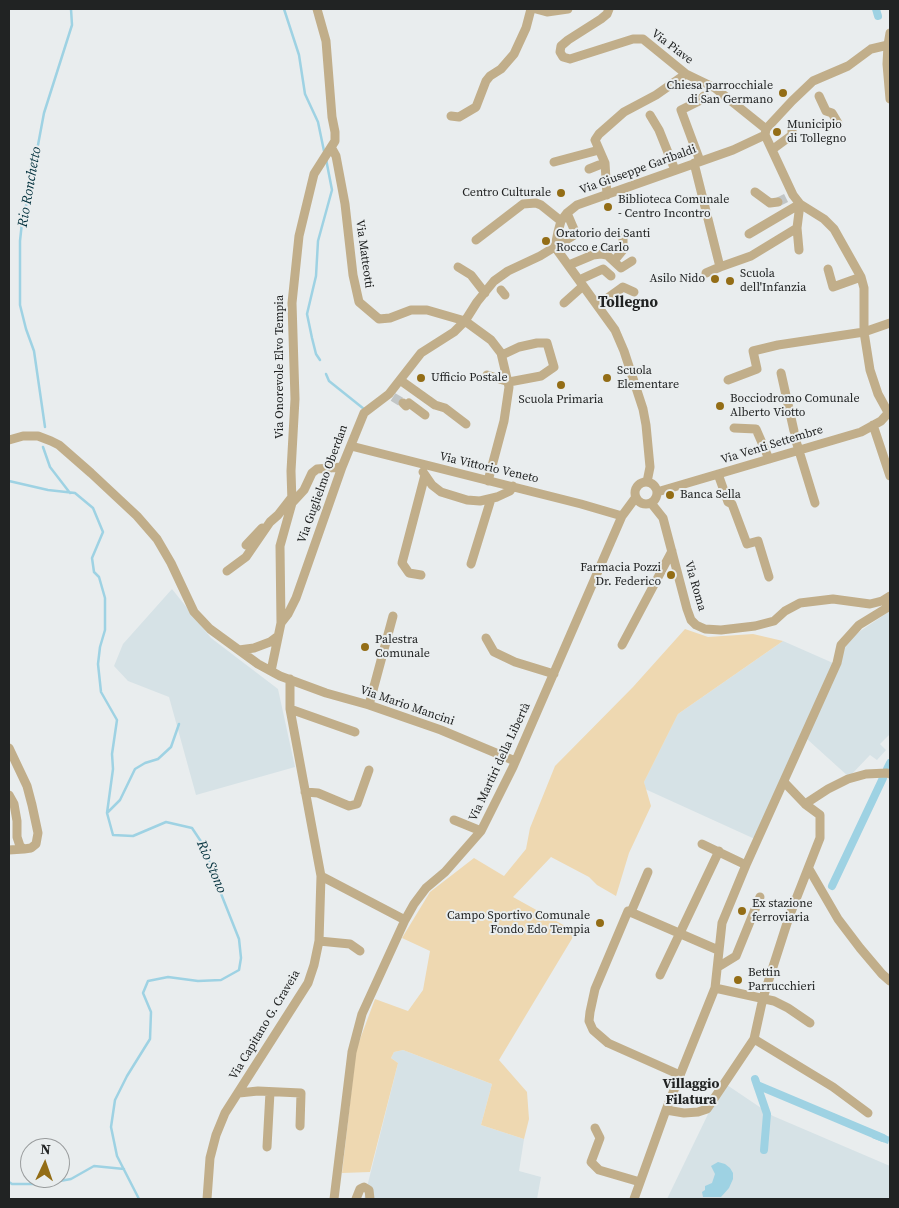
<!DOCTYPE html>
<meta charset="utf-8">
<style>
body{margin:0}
#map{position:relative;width:899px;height:1208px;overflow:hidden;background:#e9edee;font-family:"Source Serif 4",serif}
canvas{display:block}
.frame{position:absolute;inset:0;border:10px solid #212323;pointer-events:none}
.north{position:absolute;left:20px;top:1138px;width:50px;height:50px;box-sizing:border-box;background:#e9edee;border:1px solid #999c9d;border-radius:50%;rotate:3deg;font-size:14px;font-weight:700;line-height:20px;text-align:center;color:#212323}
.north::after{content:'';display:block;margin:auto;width:18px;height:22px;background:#936d16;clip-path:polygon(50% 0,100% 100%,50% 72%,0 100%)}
</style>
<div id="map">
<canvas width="899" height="1208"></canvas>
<div class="frame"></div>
<div class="north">N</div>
</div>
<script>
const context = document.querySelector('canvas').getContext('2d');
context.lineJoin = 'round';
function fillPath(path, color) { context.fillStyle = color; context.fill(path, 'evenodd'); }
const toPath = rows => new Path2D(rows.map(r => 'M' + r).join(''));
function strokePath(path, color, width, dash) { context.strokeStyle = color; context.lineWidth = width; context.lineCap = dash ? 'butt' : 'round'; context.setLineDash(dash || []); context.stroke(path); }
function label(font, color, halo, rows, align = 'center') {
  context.font = font + ' "Source Serif 4",serif'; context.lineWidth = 4; context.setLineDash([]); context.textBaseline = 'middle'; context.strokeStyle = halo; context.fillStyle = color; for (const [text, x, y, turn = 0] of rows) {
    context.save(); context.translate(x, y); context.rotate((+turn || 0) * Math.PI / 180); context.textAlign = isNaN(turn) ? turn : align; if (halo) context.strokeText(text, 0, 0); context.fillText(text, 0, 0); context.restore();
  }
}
fillPath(toPath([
 [172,589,211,638,278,689,295,767,196,795,169,697,128,681,114,666,123,644],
 [890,611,890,734,880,744,886,750,877,760,870,755,849,777,807,739,757,840,645,789,644,782,678,714,783,641,833,663,850,638],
 [403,1050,492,1084,481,1125,524,1139,519,1171,541,1177,537,1199,364,1199,398,1063,391,1058,394,1052],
 [727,1085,773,1116,890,1166,890,1199,667,1199,710,1110]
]), '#d6e2e6');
fillPath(toPath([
 [685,629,708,637,753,634,783,641,678,714,644,782,651,806,629,853,616,896,597,885,589,877,551,857,513,897,576,932,499,1060,527,1092,529,1119,524,1139,481,1125,492,1084,403,1050,394,1052,391,1058,398,1063,370,1172,342,1173,356,1050,375,999,408,1011,423,990,430,951,402,938,430,892,474,858,504,876,526,849,530,828,555,766,633,687]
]), '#eed8b1');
fillPath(toPath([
 [875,1131,890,1137,888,1144,872,1138],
 [718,1162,725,1164,730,1168,733,1173,733,1179,729,1188,721,1197,703,1197,702,1192,705,1190,705,1186,712,1183,715,1174,711,1166]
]), '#9ed2e3');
strokePath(toPath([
 [284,9,299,55,305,94,318,122,324,151],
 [320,360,316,354,312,338,307,314,316,276,318,241,332,190,326,159],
 [326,374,329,381,364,409],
 [45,427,34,351,26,329,20,305,20,241,23,213,31,193,31,163,38,145,44,113,72,25,71,9],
 [43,447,50,467,70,493],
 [9,481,48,490,75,493,93,508,103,532,92,558,94,572,99,577,105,598,105,630,100,647,98,664,101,692,117,720,112,754,113,769,107,813,113,835,133,836,166,822,192,828,206,849,212,871,239,939,241,958,239,970,221,980,198,981,168,977,148,981,143,993,151,1012,150,1039,127,1076,115,1100,111,1127,117,1156,139,1199],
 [108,812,120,800,135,769,145,763,158,759,171,747,179,724],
 [9,1182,12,1184,43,1184,71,1179,94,1166,124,1169]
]), '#9ed2e3', 2.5);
strokePath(toPath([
 [876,9,878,16],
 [887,769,890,763],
 [832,886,883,778],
 [755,1079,757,1085,883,1138],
 [757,1085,767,1114,764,1150]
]), '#9ed2e3', 8);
strokePath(toPath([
 [778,202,790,196],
 [393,397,403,403]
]), '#c1c5c5', 9, [9, 4.5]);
strokePath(toPath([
 [536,9,547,12,568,9],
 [609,9,607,14,601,19,568,40,561,46,560,52,563,57,570,59,633,39,643,39,686,74,715,88,766,129],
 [890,33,888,45,887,64,890,99],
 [819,96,826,111,832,113,838,123],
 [650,115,659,130,675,170],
 [451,116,459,117,476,107,486,81,490,76,501,69,514,54,526,28,531,9],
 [765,135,793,195,800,204,824,219,834,229,861,277,864,288,864,332,870,370,878,394,889,414],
 [765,135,766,129,792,101,813,81,848,66,871,49,888,45],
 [331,147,336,156,345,204,353,275,359,302,379,319,390,318,411,310,427,310,465,321,491,340,501,353,509,387,504,421,488,481],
 [773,149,792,135,792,128],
 [700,161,681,110,699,101,704,96],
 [554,162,599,150],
 [694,163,720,267,751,256,797,228],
 [589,169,599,165],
 [755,192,770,203,778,202],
 [607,195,605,163,595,140,599,134,624,112,656,95,686,74],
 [749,234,800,204],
 [476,240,523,204,536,203,541,205,561,221],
 [799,250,797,228,800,204],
 [614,261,623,250,623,238],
 [569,265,593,255,601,254,607,255,621,268,632,261],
 [458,267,471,275,485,293],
 [828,269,833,287,861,277],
 [706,273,720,267],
 [579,280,603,269,611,276],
 [501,290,505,295],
 [564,303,583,286],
 [598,305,623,287,634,292],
 [781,373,794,431],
 [487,375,509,382,541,376,554,367,547,343,537,343,519,347,502,355],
 [400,380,435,405,445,408,466,424],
 [728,380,757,369,753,351,778,345,864,332,890,323],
 [403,403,406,406,409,403,425,415],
 [873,425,890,476],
 [734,428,756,429,769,459],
 [9,440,23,436,38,436,51,441,59,445,91,473,137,516,157,539,171,563,194,612,210,629,258,664,280,676,326,693,369,705,441,730,515,761],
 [796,441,815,503],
 [351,446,581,504,622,516],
 [423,472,432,485,441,492,467,500,480,501,497,497,510,491,513,486],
 [718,474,728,502,732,504,747,544,758,541,769,577],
 [647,482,650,467,646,425,643,409,624,351,615,330,555,247,558,232,561,221,567,213,577,205,733,150,765,135],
 '635 493a11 11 0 1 1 22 0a11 11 0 1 1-22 0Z',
 [657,492,861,432,881,421,890,411],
 [292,503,304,490,312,473,317,469,342,467],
 [651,503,663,518,687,609,691,620,696,625,705,629,721,630,755,626,774,621,785,611,800,603,833,599,870,604,882,601,890,596],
 [246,545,262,528],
 [471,564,491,499],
 [227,571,246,557,270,522,278,515,292,497],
 [421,575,409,573,402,563,425,475],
 [281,623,280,546,292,503,291,471,295,399,292,303,299,236,314,174,335,141,335,132,332,117,326,41,317,9],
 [486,638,494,652,515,662,554,674],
 [622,645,672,551],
 [239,650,254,648,270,642,278,636],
 [271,671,281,623,288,614,296,598,342,467,364,413,389,394,421,353,454,332,465,321,477,302,494,281,508,271,540,256,576,234,567,213],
 [369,705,393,616],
 [290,709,355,732],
 [9,748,27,786,32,805,38,833,36,844,31,848,24,849,20,846,17,837,17,821,14,804,9,795],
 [305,792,318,793,349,806,357,804,369,770],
 [805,804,828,789,848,779,866,774,887,773,890,774],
 [454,820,481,831],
 [702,844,746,865],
 [9,850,24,849],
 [809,869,838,919,860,948,882,974,890,981],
 [321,876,405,920],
 [631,912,648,872],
 [319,941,350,944,360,951],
 [718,967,736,956,760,897],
 [660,975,719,851],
 [715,988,774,1001,788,1008,810,1023],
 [754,1039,833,1087,868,1113],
 [680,1075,608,1043,593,1030,589,1021,590,1012,595,989,628,911,718,950],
 [239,1093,258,1091,301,1093,300,1126],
 [666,1110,684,1113,698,1112,707,1109,754,1039,763,998,789,917,820,838,820,815,805,804,784,782],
 [595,1128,600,1138,591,1162,599,1170,640,1182],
 [267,1147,270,1092],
 [207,1199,210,1158,216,1135,225,1113,308,983,314,965,319,941,321,876,290,709,290,679],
 [334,1199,352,1052,362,1014,405,920,414,904,426,888,445,872,481,831,513,767,622,516,636,497],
 [356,1199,360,1189,364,1187,369,1190,370,1199],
 [634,1199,666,1110,715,988,722,923,746,865,837,663,841,645,859,625,890,606]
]), '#c1ae8a', 9);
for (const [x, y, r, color] of [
 [783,93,5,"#936d16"],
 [777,132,5,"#936d16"],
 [561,193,5,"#936d16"],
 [608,207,5,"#936d16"],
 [546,241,5,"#936d16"],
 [715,279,5,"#936d16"],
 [730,281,5,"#936d16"],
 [421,378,5,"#936d16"],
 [607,378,5,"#936d16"],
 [561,385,5,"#936d16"],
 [720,406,5,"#936d16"],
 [670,495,5,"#936d16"],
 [671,575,5,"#936d16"],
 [365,647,5,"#936d16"],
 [742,911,5,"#936d16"],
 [600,923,5,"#936d16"],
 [738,980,5,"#936d16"]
]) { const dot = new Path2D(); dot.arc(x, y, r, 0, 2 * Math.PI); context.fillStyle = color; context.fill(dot); strokePath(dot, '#e9edee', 2); }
label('12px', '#212323', '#e9edee', [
 ["Via Piave",672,47,37],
 ["Via Giuseppe Garibaldi",638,170,-20],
 ["Via Matteotti",364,254,82],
 ["Via Onorevole Elvo Tempia",280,367,-90],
 ["Via Venti Settembre",772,445,-17],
 ["Via Vittorio Veneto",489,468,13],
 ["Via Guglielmo Oberdan",323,484,-70],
 ["Via Roma",695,586,74],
 ["Via Mario Mancini",407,706,19],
 ["Via Martiri della Libertà",500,762,-65],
 ["Via Capitano G. Craveia",265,1025,-59]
]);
label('12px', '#212323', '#e9edee', [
 ["Chiesa parrocchiale",773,86,"right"],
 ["di San Germano",773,100,"right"],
 ["Municipio",787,125],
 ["di Tollegno",787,139],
 ["Centro Culturale",551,193,"right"],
 ["Biblioteca Comunale",618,200],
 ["- Centro Incontro",618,214],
 ["Oratorio dei Santi",556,234],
 ["Rocco e Carlo",556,248],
 ["Scuola",740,274],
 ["dell'Infanzia",740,288],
 ["Asilo Nido",705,279,"right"],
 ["Scuola",617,371],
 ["Elementare",617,385],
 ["Ufficio Postale",431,378],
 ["Bocciodromo Comunale",730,399],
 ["Alberto Viotto",730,413],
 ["Scuola Primaria",561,400,"center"],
 ["Banca Sella",680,495],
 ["Farmacia Pozzi",661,568,"right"],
 ["Dr. Federico",661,582,"right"],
 ["Palestra",375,640],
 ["Comunale",375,654],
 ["Ex stazione",752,904],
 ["ferroviaria",752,918],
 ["Campo Sportivo Comunale",590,916,"right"],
 ["Fondo Edo Tempia",590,930,"right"],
 ["Bettin",748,973],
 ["Parrucchieri",748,987]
], 'left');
label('italic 14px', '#00303c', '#e9edee', [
 ["Rio Ronchetto",30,187,-80],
 ["Rio Stono",211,867,67]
]);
label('bold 14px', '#212323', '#e9edee', [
 ["Villaggio",691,1084],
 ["Filatura",691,1100]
]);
label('bold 15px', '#212323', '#e9edee', [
 ["Tollegno",628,303]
]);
</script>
